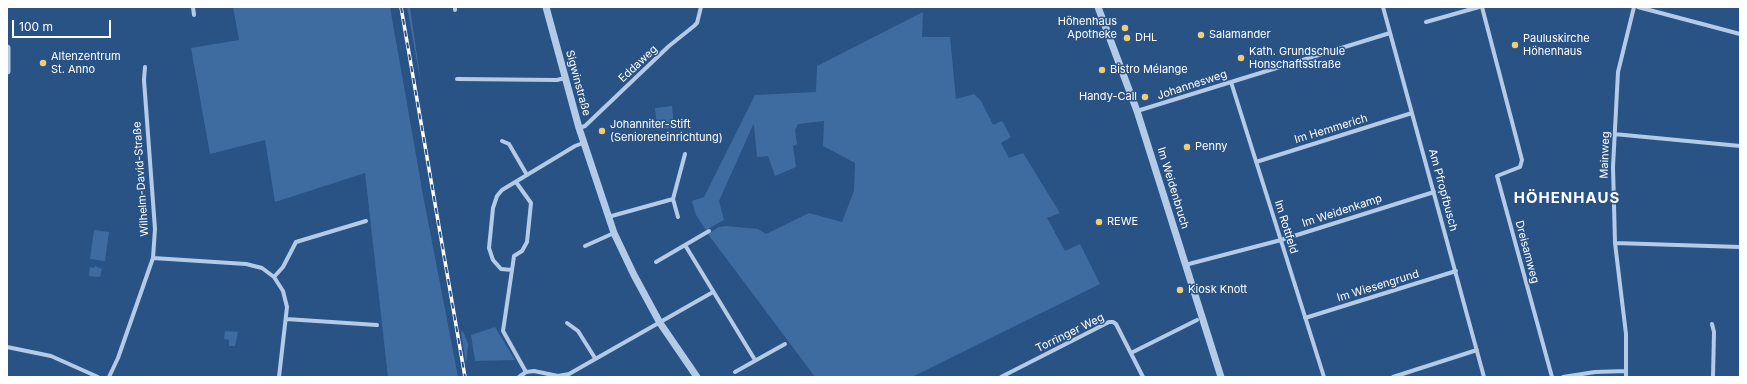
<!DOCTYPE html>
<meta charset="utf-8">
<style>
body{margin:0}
#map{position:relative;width:1747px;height:384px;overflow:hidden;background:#295285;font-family:Inter,sans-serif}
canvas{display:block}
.frame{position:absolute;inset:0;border:8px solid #fff;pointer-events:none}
.scale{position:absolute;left:12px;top:20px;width:99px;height:18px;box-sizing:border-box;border:2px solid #fff;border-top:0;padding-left:5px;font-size:12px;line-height:14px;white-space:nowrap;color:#fff;-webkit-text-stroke:3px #295285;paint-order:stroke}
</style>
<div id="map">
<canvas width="1747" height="384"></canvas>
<div class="frame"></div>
<div class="scale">100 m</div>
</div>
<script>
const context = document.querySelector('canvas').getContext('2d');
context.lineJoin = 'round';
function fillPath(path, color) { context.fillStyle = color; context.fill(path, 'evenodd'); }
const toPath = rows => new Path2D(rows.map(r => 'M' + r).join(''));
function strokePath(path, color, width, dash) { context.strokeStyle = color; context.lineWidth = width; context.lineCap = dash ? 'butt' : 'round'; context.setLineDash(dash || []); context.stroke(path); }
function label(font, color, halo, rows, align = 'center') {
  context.font = font + ' Inter,sans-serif'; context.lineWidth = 3; context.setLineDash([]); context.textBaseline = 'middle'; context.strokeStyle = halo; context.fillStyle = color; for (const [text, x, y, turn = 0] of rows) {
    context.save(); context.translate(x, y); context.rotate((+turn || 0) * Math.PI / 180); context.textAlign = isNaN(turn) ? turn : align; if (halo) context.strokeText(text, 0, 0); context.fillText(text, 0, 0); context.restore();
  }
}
fillPath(toPath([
 [233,7,390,7,423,195,458,377,388,377,365,173,275,202,265,140,210,154,191,48,239,40],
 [407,7,410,7,422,90],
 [923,12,922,37,950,37,956,99,974,94,981,101,993,125,1002,121,1011,137,1001,143,1009,158,1023,153,1060,213,1047,218,1065,251,1080,244,1100,284,912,377,815,377,708,234,719,227,726,226,758,229,766,234,809,213,842,222,854,191,855,163,823,146,824,121,798,124,795,130,797,144,793,146,796,167,775,176,768,156,757,157,754,125,753,125,719,201,724,220,706,230,696,215,692,201,704,197,755,95,816,92,817,66],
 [672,106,674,128,657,129,655,108],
 [94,230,109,232,105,261,90,259],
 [95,266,102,269,100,277,89,276,90,267,94,268],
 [495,327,515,360,475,361,471,335],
 [225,331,238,332,235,346,229,346,229,340,224,339],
 [463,331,468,344,466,364,461,332]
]), '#3e6ca1');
strokePath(toPath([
 [193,7,194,15],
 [1383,7,1484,377],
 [1482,7,1522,160,1520,167,1497,176,1552,377],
 [1638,7,1740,34],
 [455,10,455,7],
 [1426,22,1479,7],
 [457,79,557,80,565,78],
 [1231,82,1324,377],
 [1137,111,1390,33],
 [579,128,585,126,669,46,694,26,697,23,701,7],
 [1614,134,1740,146],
 [502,141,509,144,527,175],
 [1256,162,1412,113],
 [673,199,678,217],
 [608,217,673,199,685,154],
 [1615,243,1740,247],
 [685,245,755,360],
 [585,246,614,233],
 [153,258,246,264,262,268,274,277,283,291,287,307,279,377],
 [656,262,709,231],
 [1185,265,1281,240,1434,192],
 [512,270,514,256,522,251,527,242,531,203,516,182],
 [274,277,283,267,296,242,366,221],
 [1305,318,1456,271],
 [286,319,377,325],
 [567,323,578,331,595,358],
 [1712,324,1714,332,1713,377],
 [7,347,51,356,98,377],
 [1131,353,1197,320],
 [526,372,503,331,512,270,501,269,493,260,489,248,493,208,497,196,502,190,575,146,583,143],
 [735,372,785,344],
 [109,377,118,358,153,258,155,229,144,80,145,67],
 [519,377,526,372,534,371,558,376,569,374,713,292],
 [1001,377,1109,322,1113,322,1116,324,1143,377],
 [1393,377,1477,350],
 [1563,377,1595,372,1626,371],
 [1626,377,1626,334,1615,243,1613,167,1618,72,1634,7]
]), '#b3cbe7', 4);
strokePath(toPath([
 [546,7,579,128,614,233,634,275,660,323,697,377],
 [1098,7,1137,111,1221,377],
 [7,48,7,71]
]), '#b3cbe7', 7);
const rail = toPath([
 [401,7,465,377]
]);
strokePath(rail, '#fff', 3.5);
strokePath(rail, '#295285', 2, [6]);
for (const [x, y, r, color] of [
 [1125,28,4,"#eecc7a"],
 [1201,35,4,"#eecc7a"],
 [1127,38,4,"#eecc7a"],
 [1515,45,4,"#eecc7a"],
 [1241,58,4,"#eecc7a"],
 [43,63,4,"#eecc7a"],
 [1102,70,4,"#eecc7a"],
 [1145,97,4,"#eecc7a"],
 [602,131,4,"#eecc7a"],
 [1187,147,4,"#eecc7a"],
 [1099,222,4,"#eecc7a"],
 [1180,290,4,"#eecc7a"]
]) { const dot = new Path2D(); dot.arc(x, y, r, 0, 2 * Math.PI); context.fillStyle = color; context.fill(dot); strokePath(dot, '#295285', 1.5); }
label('11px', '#fff', '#295285', [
 ["Höhenhaus",1117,22,"right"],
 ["Apotheke",1117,35,"right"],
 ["Salamander",1209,35],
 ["DHL",1135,38],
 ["Pauluskirche",1523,39],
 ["Höhenhaus",1523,52],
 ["Kath. Grundschule",1249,52],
 ["Honschaftsstraße",1249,65],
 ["Altenzentrum",51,57],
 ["St. Anno",51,70],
 ["Bistro Mélange",1110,70],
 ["Handy-Call",1137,97,"right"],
 ["Johanniter-Stift",610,125],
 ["(Senioreneinrichtung)",610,138],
 ["Penny",1195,147],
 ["REWE",1107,222],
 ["Kiosk Knott",1188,290]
], 'left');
label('11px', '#fff', '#295285', [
 ["Eddaweg",638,64,-43],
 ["Sigwinstraße",578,83,75],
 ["Johannesweg",1192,85,-18],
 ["Im Hemmerich",1331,129,-17],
 ["Mainweg",1605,155,-88],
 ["Wilhelm-David-Straße",141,179,-94],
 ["Im Weidenbruch",1173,188,73],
 ["Am Pfropfbusch",1443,190,75],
 ["Im Weidenkamp",1342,211,-18],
 ["Im Rottfeld",1286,227,73],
 ["Dreisamweg",1527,252,75],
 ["Im Wiesengrund",1378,286,-17],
 ["Torringer Weg",1070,333,-26]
]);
context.letterSpacing = '1px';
label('bold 15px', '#fff', '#295285', [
 ["HÖHENHAUS",1567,198]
]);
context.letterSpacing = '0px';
</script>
